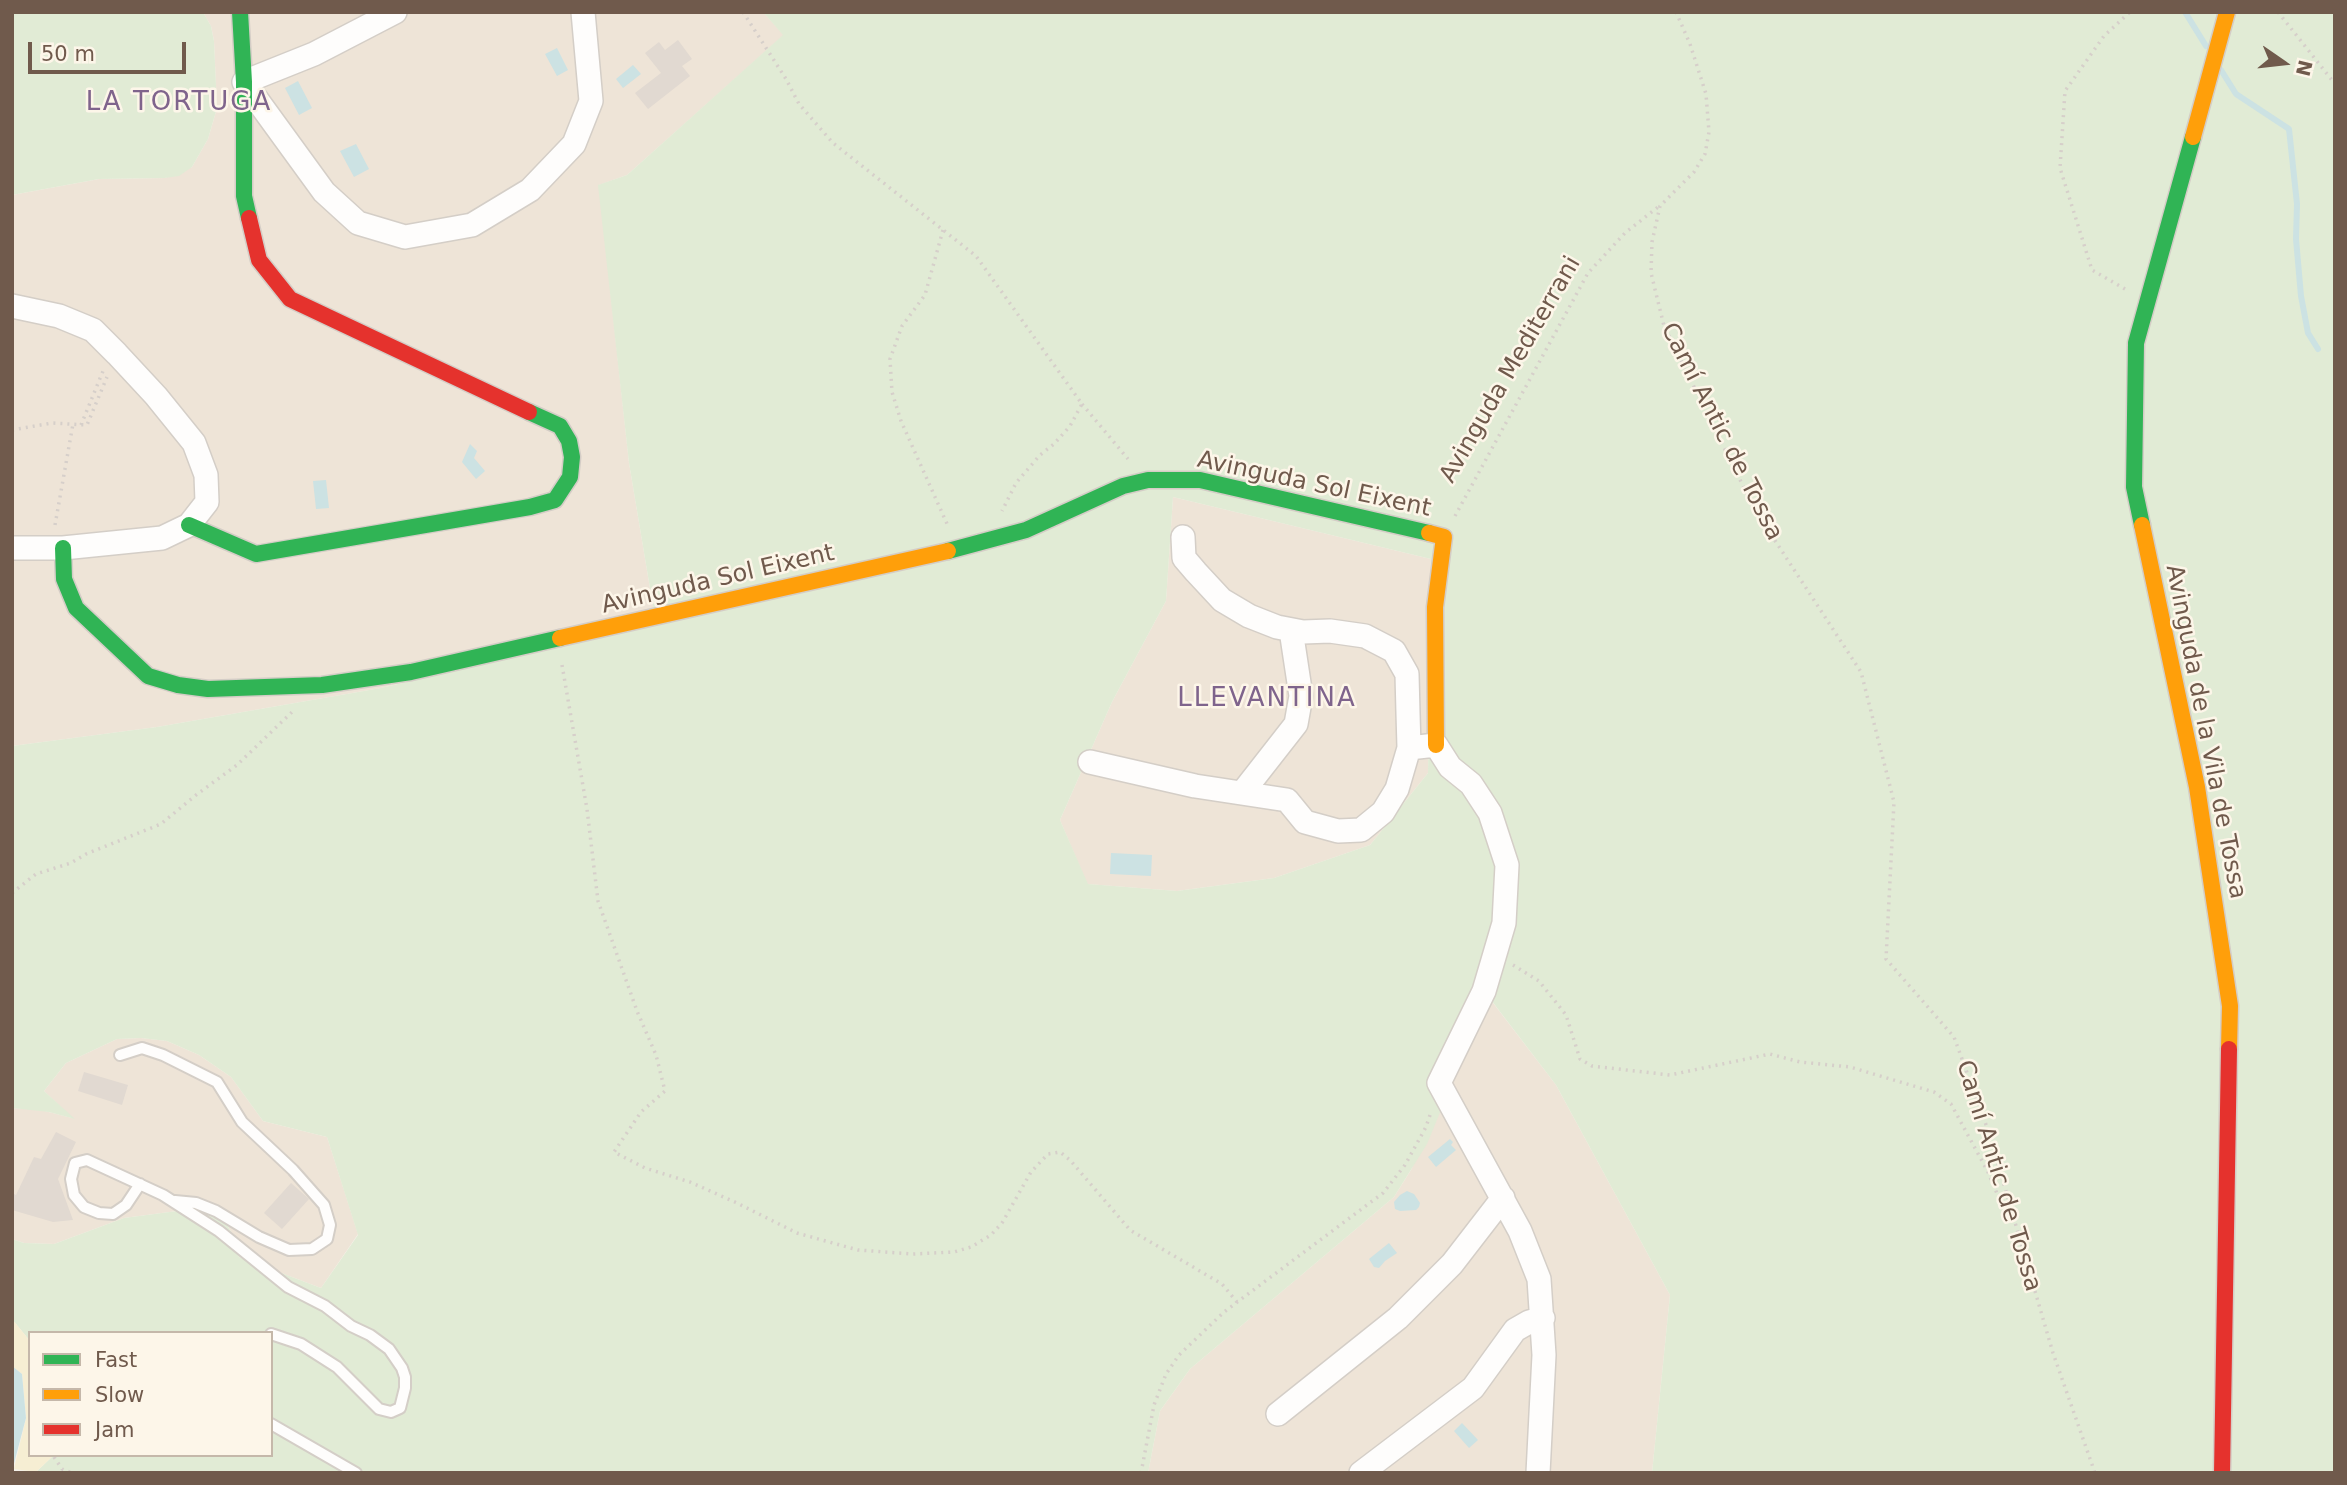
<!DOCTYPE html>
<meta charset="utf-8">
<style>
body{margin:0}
#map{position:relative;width:2347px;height:1485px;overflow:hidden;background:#f5f1e9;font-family:"DejaVu Sans",sans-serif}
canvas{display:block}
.frame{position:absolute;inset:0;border:14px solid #705a4c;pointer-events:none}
.legend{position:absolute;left:28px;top:1331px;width:245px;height:126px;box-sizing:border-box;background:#fdf6e9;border:2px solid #c5b8aa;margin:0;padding:9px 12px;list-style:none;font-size:21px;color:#705a4c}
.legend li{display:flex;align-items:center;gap:14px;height:35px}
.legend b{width:35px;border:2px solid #c5b8aa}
.north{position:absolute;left:2249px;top:28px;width:70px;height:70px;-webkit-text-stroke:5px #fdf6e9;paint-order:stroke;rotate:104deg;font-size:19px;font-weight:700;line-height:28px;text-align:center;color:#705a4c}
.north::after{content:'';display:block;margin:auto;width:24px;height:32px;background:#705a4c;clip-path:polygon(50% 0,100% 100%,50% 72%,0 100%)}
.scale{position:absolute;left:28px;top:42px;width:158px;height:32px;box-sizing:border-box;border:4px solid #705a4c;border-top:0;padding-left:9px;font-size:21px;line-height:24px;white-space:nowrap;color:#705a4c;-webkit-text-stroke:5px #fdf6e9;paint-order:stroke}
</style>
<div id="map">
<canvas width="2347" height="1485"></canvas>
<div class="frame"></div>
<ul class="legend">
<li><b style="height:9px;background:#30b455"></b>Fast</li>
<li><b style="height:9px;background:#ff9f0a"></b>Slow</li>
<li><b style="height:9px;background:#e5322d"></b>Jam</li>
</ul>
<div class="north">N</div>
<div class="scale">50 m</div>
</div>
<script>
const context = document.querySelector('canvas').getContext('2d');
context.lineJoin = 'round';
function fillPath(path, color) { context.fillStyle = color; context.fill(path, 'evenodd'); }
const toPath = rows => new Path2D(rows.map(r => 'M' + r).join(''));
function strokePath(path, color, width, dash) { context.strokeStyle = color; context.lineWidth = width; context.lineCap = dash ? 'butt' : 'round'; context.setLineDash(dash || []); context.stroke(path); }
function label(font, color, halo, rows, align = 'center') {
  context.font = font + ' "DejaVu Sans",sans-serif'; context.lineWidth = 5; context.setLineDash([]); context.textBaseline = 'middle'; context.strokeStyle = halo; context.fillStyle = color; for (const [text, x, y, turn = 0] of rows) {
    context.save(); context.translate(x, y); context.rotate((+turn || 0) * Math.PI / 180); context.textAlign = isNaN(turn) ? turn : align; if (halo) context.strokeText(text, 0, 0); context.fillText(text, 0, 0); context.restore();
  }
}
fillPath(toPath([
 [203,12,763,12,784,35,627,175,599,185,629,463,656,624,381,688,157,727,12,746,12,195,99,179,165,178,192,167,208,139,217,108,214,41,211,26],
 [1173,497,1431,559,1428,773,1370,845,1274,878,1177,891,1087,884,1060,820,1112,702,1166,601],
 [1487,995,1556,1085,1670,1295,1652,1473,1148,1473,1160,1411,1190,1369,1394,1197,1411,1170],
 [141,1038,167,1041,199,1055,231,1077,263,1121,327,1137,358,1234,321,1288,239,1257,233,1235,227,1225,177,1211,124,1218,54,1244,24,1243,12,1239,12,1108,41,1110,72,1118,44,1091,66,1063,117,1039]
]), '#eee4d7');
fillPath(toPath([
 [12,12,203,12,211,26,214,41,217,108,208,139,192,167,179,176,165,178,99,179,12,195],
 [763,12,2335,12,2335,1473,1652,1473,1670,1295,1556,1085,1488,996,1427,1144,1394,1197,1190,1369,1160,1411,1148,1473,35,1473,54,1455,271,1455,271,1333,30,1333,30,1341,12,1319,12,1239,24,1243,54,1244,124,1218,177,1211,199,1211,209,1214,227,1225,233,1235,239,1257,321,1288,358,1235,327,1137,263,1121,231,1077,199,1055,167,1041,141,1038,117,1039,66,1063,44,1091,75,1119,49,1112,12,1108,12,746,157,727,381,688,656,624,629,463,598,185,627,175,783,35],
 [1173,497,1431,559,1428,773,1370,845,1274,878,1177,891,1088,884,1060,820,1112,702,1166,601]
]), '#e1ebd5');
fillPath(toPath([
 [12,1319,30,1341,30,1455,54,1455,36,1472,14,1469,26,1418,22,1374,12,1366]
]), '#f6eed3');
fillPath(toPath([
 [557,48,568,70,557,76,545,54],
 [633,65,641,74,623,88,616,79],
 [298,81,312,108,299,115,285,88],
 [356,144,369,169,354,177,340,151],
 [470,444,477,451,474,458,485,471,476,479,462,462],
 [326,480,329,508,316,509,313,481],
 [1111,853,1152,855,1151,876,1110,874],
 [1450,1139,1453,1142,1451,1145,1456,1150,1436,1167,1428,1157],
 [1407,1191,1414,1194,1420,1203,1419,1207,1416,1210,1400,1211,1395,1209,1394,1202,1400,1195],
 [1389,1243,1397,1253,1385,1261,1379,1268,1374,1267,1369,1259],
 [12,1366,22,1374,26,1418,12,1471],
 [1462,1423,1478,1440,1469,1448,1454,1431]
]), '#cce2e3');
strokePath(toPath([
 [2185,12,2206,46],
 [2221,70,2236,94,2289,129,2297,204,2296,239,2301,296,2308,333,2318,349]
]), '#cce2e3', 6);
fillPath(toPath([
 [678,40,692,59,682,66,690,76,648,109,635,93,661,73,645,53,659,42,665,50],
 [84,1072,128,1085,122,1105,78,1091],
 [56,1132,76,1142,58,1179,73,1220,53,1222,12,1210,12,1193,16,1195,34,1157,41,1159],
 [291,1183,309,1199,282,1229,264,1213]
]), '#e1d9d1');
const lane = toPath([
 [120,1055,142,1048,163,1055,217,1082,242,1122,293,1170,324,1205,330,1225,327,1239,312,1249,289,1250,259,1237,216,1211,196,1203,175,1201],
 [140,1184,126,1205,113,1214,99,1213,84,1207,74,1195,71,1179,75,1163,87,1160,163,1195,219,1231,288,1287,325,1306,351,1326,370,1335,389,1349,402,1368,405,1377,405,1388,400,1408,391,1412,379,1409,337,1367,301,1344,271,1334],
 [271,1424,356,1473]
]);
const street = toPath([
 [395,12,314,54,244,82,324,192,358,223,405,237,472,225,530,190,574,144,591,101,583,12],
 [12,306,59,316,93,330,117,354,156,396,194,443,206,475,207,502,189,525,162,538,63,548,12,548],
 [1409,748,1436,745,1450,767,1471,784,1490,813,1507,865,1504,923,1484,991,1439,1083,1520,1231,1539,1279,1544,1355,1538,1473],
 [1090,762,1195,786,1287,800,1305,822,1338,831,1361,830,1383,812,1397,789,1409,748,1408,713,1407,674,1394,651,1365,636,1330,631,1303,632,1277,627,1249,616,1222,600,1196,572,1184,558,1183,537],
 [1242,793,1296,724,1301,696,1291,630],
 [1278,1414,1398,1318,1452,1264,1503,1198],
 [1361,1473,1473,1388,1515,1330,1529,1322,1543,1318]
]);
const fast = toPath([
 [240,12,244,82,244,196,249,218],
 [189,525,256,554,530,507,555,500,570,477,572,457,569,441,560,426,529,412],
 [2142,525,2134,487,2136,343,2193,137],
 [63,548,64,579,76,608,148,676,178,685,208,689,322,685,411,672,560,638],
 [948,551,1026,530,1123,486,1148,480,1200,480,1429,533]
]);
const slow = toPath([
 [2193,137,2227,12],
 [2142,525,2197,787,2230,1006,2229,1049],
 [1429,533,1444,537,1435,607,1436,745],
 [560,638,948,551]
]);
const jam = toPath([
 [249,218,259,260,290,299,529,412],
 [2222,1473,2229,1049]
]);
strokePath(lane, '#d4cec7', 14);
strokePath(street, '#d4cec7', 26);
strokePath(fast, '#d4cdc6', 19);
strokePath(slow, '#d4cdc6', 19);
strokePath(jam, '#d4cdc6', 19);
strokePath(toPath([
 [743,12,786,79,799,104,833,143,976,256,1082,404,1070,426,1054,444,1040,455,1016,483,1002,511],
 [1676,12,1690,44,1706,94,1709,132,1705,154,1694,172,1660,206,1652,242,1651,273,1664,326,1755,510,1861,672,1894,802,1886,959,1954,1037,1989,1133,2053,1353,2095,1473],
 [2278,12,2335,84],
 [943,230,925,295,902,326,890,359,892,392,901,421,948,526],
 [2125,289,2092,270,2060,168,2065,91,2104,36,2130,12],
 [1082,404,1128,459],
 [81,425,103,371],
 [12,430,52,423,87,425,107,377],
 [1455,516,1588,273,1625,233,1658,207],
 [55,525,73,424],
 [562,665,587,809,598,901,637,1011,656,1055,665,1091,641,1112,614,1152,645,1168,690,1182,737,1203,797,1233,858,1250,913,1254,954,1252,971,1247,991,1235,1002,1223,1031,1172,1048,1154,1060,1152,1070,1160,1130,1230,1222,1284,1237,1302],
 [12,893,36,874,71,863,86,854,161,824,196,795,237,765,292,712],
 [1513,965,1539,981,1566,1015,1580,1059,1592,1066,1670,1075,1770,1054,1800,1062,1850,1067,1934,1092,1951,1104,1988,1172,2001,1203,2010,1206],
 [54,1457,62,1469,72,1473],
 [1141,1473,1154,1405,1166,1374,1179,1355,1224,1312,1383,1193,1405,1165,1426,1127,1431,1112]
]), '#d6cfca', 3.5, [2, 5]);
strokePath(lane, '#fefdfc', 10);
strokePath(street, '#fefdfc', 23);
strokePath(fast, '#30b455', 16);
strokePath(slow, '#ff9f0a', 16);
strokePath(jam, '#e5322d', 16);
label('24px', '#705a4c', '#fdf6e9', [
 ["Avinguda Mediterrani",1511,370,-60],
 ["Camí Antic de Tossa",1721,432,63],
 ["Avinguda Sol Eixent",1314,485,12],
 ["Avinguda Sol Eixent",718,580,-13],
 ["Avinguda de la Vila de Tossa",2205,732,79],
 ["Camí Antic de Tossa",1998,1176,73]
]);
context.letterSpacing = '2px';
label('26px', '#7f648c', '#fdf6e9', [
 ["LA TORTUGA",179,103],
 ["LLEVANTINA",1267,699]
]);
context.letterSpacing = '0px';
</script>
